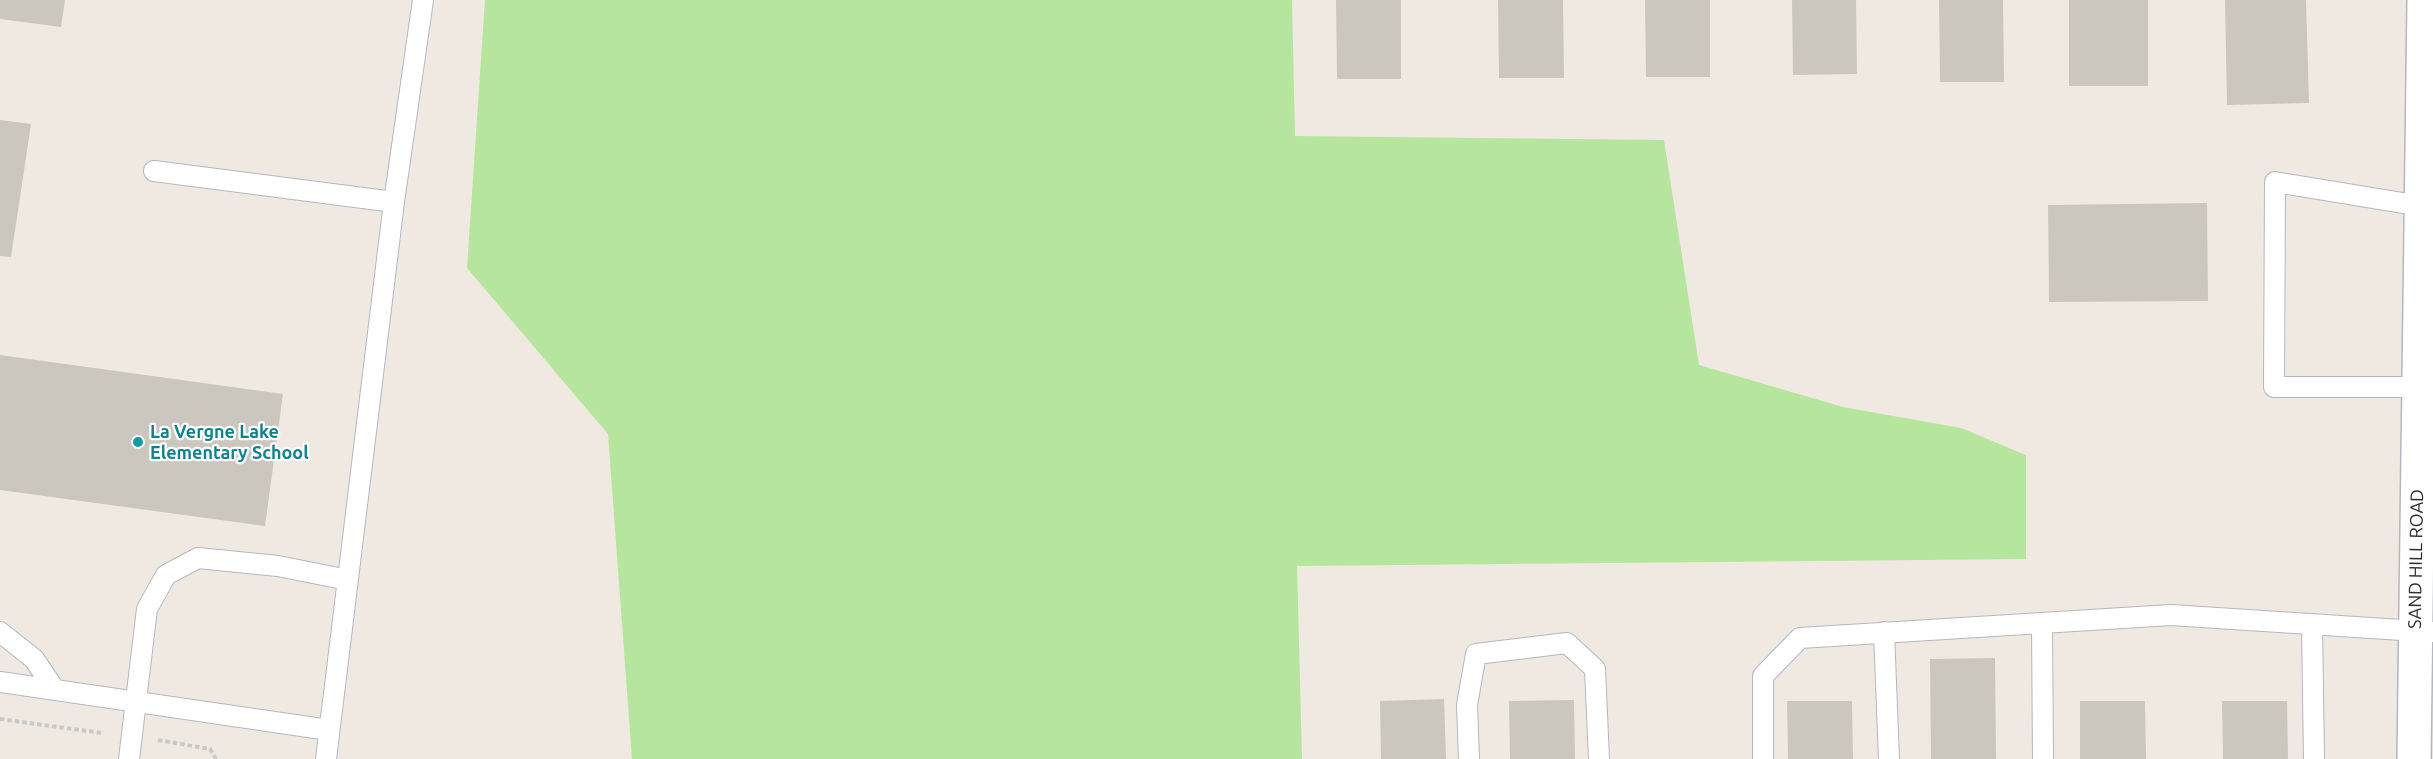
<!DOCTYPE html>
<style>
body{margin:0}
canvas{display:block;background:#efe9e1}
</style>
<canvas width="2433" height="759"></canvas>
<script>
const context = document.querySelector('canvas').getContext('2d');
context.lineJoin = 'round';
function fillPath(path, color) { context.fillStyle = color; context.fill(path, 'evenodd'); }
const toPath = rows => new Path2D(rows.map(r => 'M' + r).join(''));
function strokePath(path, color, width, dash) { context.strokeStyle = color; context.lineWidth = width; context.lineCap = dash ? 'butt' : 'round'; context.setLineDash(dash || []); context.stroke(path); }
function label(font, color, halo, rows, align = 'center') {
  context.font = font + ' Ubuntu,sans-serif'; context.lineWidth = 4.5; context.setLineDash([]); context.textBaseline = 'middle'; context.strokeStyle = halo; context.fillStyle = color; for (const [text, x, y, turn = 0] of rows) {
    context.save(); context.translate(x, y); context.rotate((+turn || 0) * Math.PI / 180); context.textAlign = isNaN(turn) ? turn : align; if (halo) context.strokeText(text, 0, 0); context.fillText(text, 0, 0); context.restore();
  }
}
fillPath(toPath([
 [485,0,1292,0,1295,136,1664,140,1699,365,1843,407,1961,428,2026,455,2026,559,1297,566,1302,759,632,759,608,434,467,268]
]), '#b6e59e');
fillPath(toPath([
 [0,0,65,0,61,27,0,19],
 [1336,0,1401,0,1401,79,1337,79],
 [1498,0,1563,0,1564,78,1499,78],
 [1645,0,1710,0,1710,77,1646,77],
 [1792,0,1856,0,1857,74,1793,75],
 [1939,0,2003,0,2004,82,1940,82],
 [2069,0,2148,0,2148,86,2069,86],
 [2225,0,2306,0,2309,103,2227,105],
 [0,120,31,124,11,257,0,256],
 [2207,203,2208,301,2049,302,2048,205],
 [0,355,283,394,265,526,0,490],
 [1995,658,1996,759,1931,759,1930,659],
 [1444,699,1446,759,1381,759,1380,701],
 [1574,700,1575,759,1510,759,1509,701],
 [1787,701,1852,701,1853,759,1788,759],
 [2080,701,2145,701,2146,759,2080,759],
 [2222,701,2287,701,2288,759,2223,759]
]), '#cbc7bf');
const service = toPath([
 [154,171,394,202,326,759],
 [394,202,423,0],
 [2418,387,2274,387,2275,182,2421,206],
 [2042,623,2043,759],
 [2312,625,2314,759],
 [0,632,34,659,55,690],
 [1884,632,1889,759],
 [0,682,329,730],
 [129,759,147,609,166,575,198,558,278,566,348,580],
 [1469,759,1467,705,1476,654,1567,643,1595,669,1599,759],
 [1763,759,1763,676,1800,638,2171,615,2433,632]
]);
const minor = toPath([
 [2414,759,2424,0]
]);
strokePath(service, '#b4b7c1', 22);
strokePath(minor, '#b4b7c1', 36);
strokePath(toPath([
 [0,719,102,733],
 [158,740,210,749,216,759]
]), '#c9c9c9', 4, [4.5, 3]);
strokePath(service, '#fff', 20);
strokePath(minor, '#fff', 33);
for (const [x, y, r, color] of [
 [138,442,6,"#0f9aa8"]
]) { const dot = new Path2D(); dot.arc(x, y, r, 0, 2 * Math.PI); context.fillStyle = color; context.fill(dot); strokePath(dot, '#fff', 2); }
label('bold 18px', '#0d838f', '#fff', [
 ["La Vergne Lake",150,432],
 ["Elementary School",150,453]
], 'left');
label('18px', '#2e2e2e', '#fff', [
 ["SAND HILL ROAD",2416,559,-89]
]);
</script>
